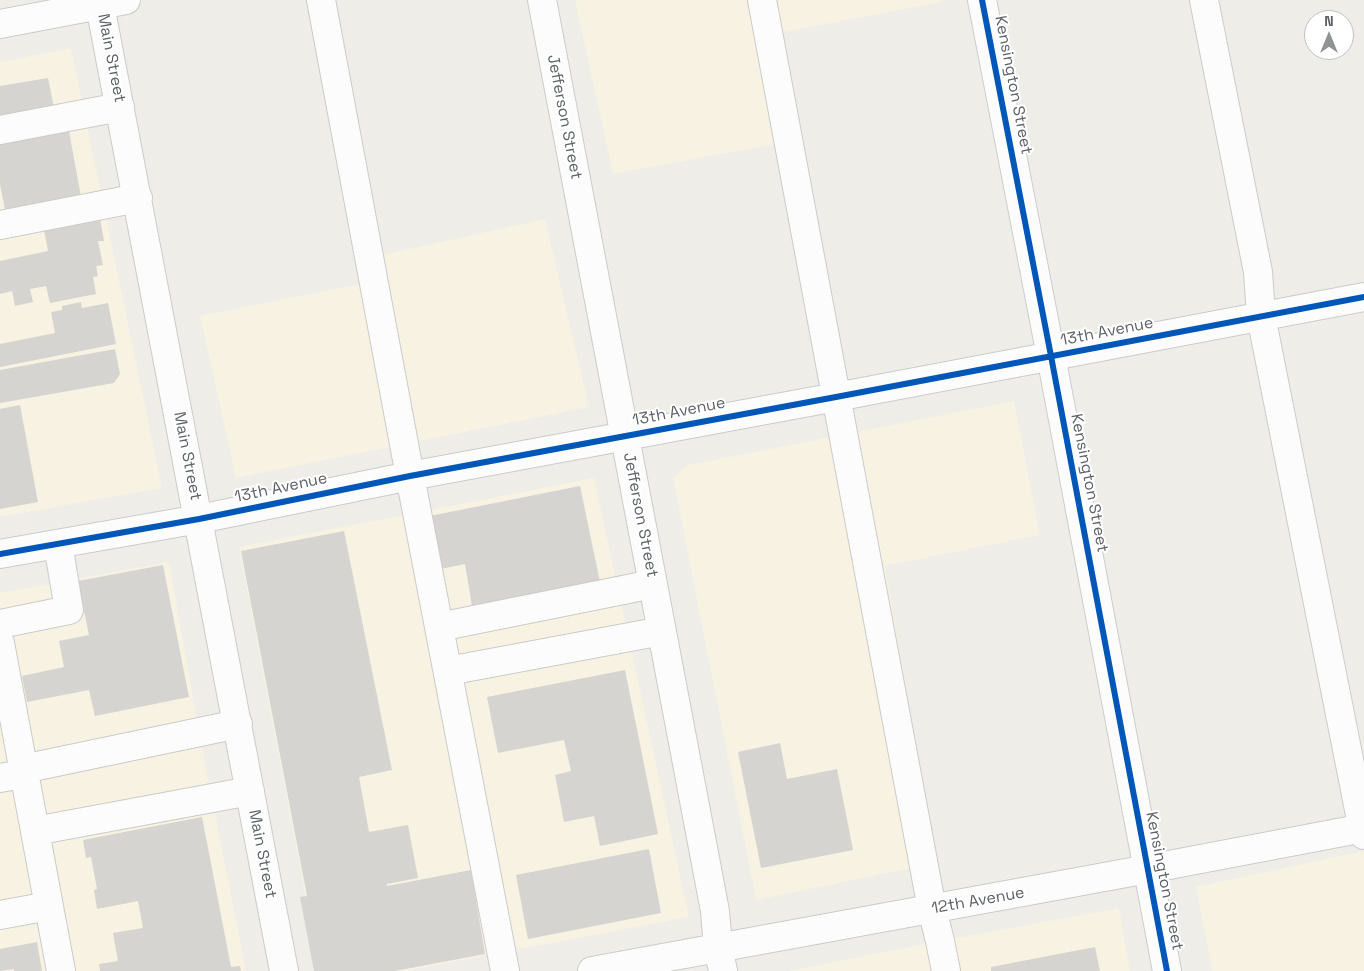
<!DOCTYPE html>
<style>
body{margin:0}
#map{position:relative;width:1364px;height:971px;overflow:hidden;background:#eeede8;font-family:"Space Grotesk",sans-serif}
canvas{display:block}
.north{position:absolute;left:1304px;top:10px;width:50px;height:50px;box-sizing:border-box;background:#fff;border:1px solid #bec0c2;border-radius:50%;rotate:0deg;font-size:14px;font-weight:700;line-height:20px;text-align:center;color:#5d6267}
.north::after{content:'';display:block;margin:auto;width:18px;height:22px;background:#909394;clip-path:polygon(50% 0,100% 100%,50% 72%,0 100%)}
</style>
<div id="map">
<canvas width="1364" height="971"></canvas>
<div class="north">N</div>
</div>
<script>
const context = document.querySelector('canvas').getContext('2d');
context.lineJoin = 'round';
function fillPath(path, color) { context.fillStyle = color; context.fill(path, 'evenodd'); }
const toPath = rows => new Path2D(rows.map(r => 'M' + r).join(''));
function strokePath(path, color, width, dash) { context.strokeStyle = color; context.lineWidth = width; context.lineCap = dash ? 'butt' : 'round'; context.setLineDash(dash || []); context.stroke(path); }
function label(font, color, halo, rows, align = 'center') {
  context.font = font + ' "Space Grotesk",sans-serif'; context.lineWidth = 4; context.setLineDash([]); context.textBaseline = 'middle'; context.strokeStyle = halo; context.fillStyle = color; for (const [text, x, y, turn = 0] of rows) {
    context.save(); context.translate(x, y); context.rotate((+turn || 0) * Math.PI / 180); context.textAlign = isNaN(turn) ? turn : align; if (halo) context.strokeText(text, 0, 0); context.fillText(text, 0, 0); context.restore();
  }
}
fillPath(toPath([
 [575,0,942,0,942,2,773,34,798,140,613,174],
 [71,48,162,488,0,517,0,62],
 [545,219,589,407,236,478,200,316,376,281,373,257],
 [1014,401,1040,535,885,566,936,863,756,900,673,478,688,465],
 [594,478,689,917,404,971,320,971,239,547],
 [169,562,199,732,246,971,0,971,0,593],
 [1364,851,1364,971,1212,971,1196,887],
 [1119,908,1130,971,789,971,940,941]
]), '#f7f2e1');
fillPath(toPath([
 [48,78,54,108,0,118,0,86],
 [68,126,82,202,6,215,0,184,0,139],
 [99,213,104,241,98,241,103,265,96,266,98,276,93,277,96,294,50,303,46,286,30,289,33,302,15,306,12,291,0,294,0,261,48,251,43,224],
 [81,302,82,308,108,303,116,344,0,367,0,344,55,333,51,312,62,310,62,306],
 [115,349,120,374,114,383,0,403,0,370],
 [20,405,38,502,0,509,0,409],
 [580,486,600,582,472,606,465,564,431,571,420,518],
 [344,531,392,770,359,777,369,832,408,825,418,878,387,884,387,886,471,870,485,954,395,971,314,971,300,897,307,896,241,551],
 [163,565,189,697,95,716,89,690,27,702,22,676,64,667,59,641,89,635,78,581],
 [625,670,658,834,600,846,594,816,564,822,555,775,571,771,564,740,498,753,487,697],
 [780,743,787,779,837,769,853,850,761,868,738,752],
 [202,817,231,967,240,966,241,971,100,971,99,964,118,961,113,933,143,928,138,901,97,909,94,890,97,889,91,857,86,858,83,840],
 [649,849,661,913,528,939,516,875],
 [37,942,42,971,14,971,14,969,0,971,0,949],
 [1095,947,1100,971,991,971,991,967]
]), '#d5d4d1');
const minor = toPath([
 [99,0,284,971],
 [321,0,410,476,505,971],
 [542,0,715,911,718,947,723,971],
 [762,0,932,909,940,941,946,971],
 [982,0,1051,356,1167,971],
 [1204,0,1258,272,1261,316,1364,835],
 [0,24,126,0],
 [0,130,120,107],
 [0,225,138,198],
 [0,554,199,519,410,476,836,397,1364,297],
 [0,624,69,610,58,544],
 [439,627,653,584],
 [0,643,61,971],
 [448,671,662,631],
 [23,769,238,724],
 [0,778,24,774],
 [35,831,250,791],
 [0,915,49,906],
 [592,971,1148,869,1364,828]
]);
strokePath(minor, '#cbcbca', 30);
strokePath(minor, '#fcfcfc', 28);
strokePath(toPath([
 [982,0,1051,356,1167,971],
 [0,554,199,519,410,476,836,397,1364,297]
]), '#0057b8', 6);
label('16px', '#5d6267', '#fff', [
 ["Main Street",111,58,79],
 ["Kensington Street",1013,85,79],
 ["Jefferson Street",564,117,79],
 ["13th Avenue",1107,332,-11],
 ["13th Avenue",679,412,-11],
 ["Main Street",187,456,79],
 ["Kensington Street",1089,483,79],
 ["13th Avenue",281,488,-12],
 ["Jefferson Street",640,515,79],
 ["Main Street",262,854,79],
 ["Kensington Street",1164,881,79],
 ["12th Avenue",978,901,-10]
]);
</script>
